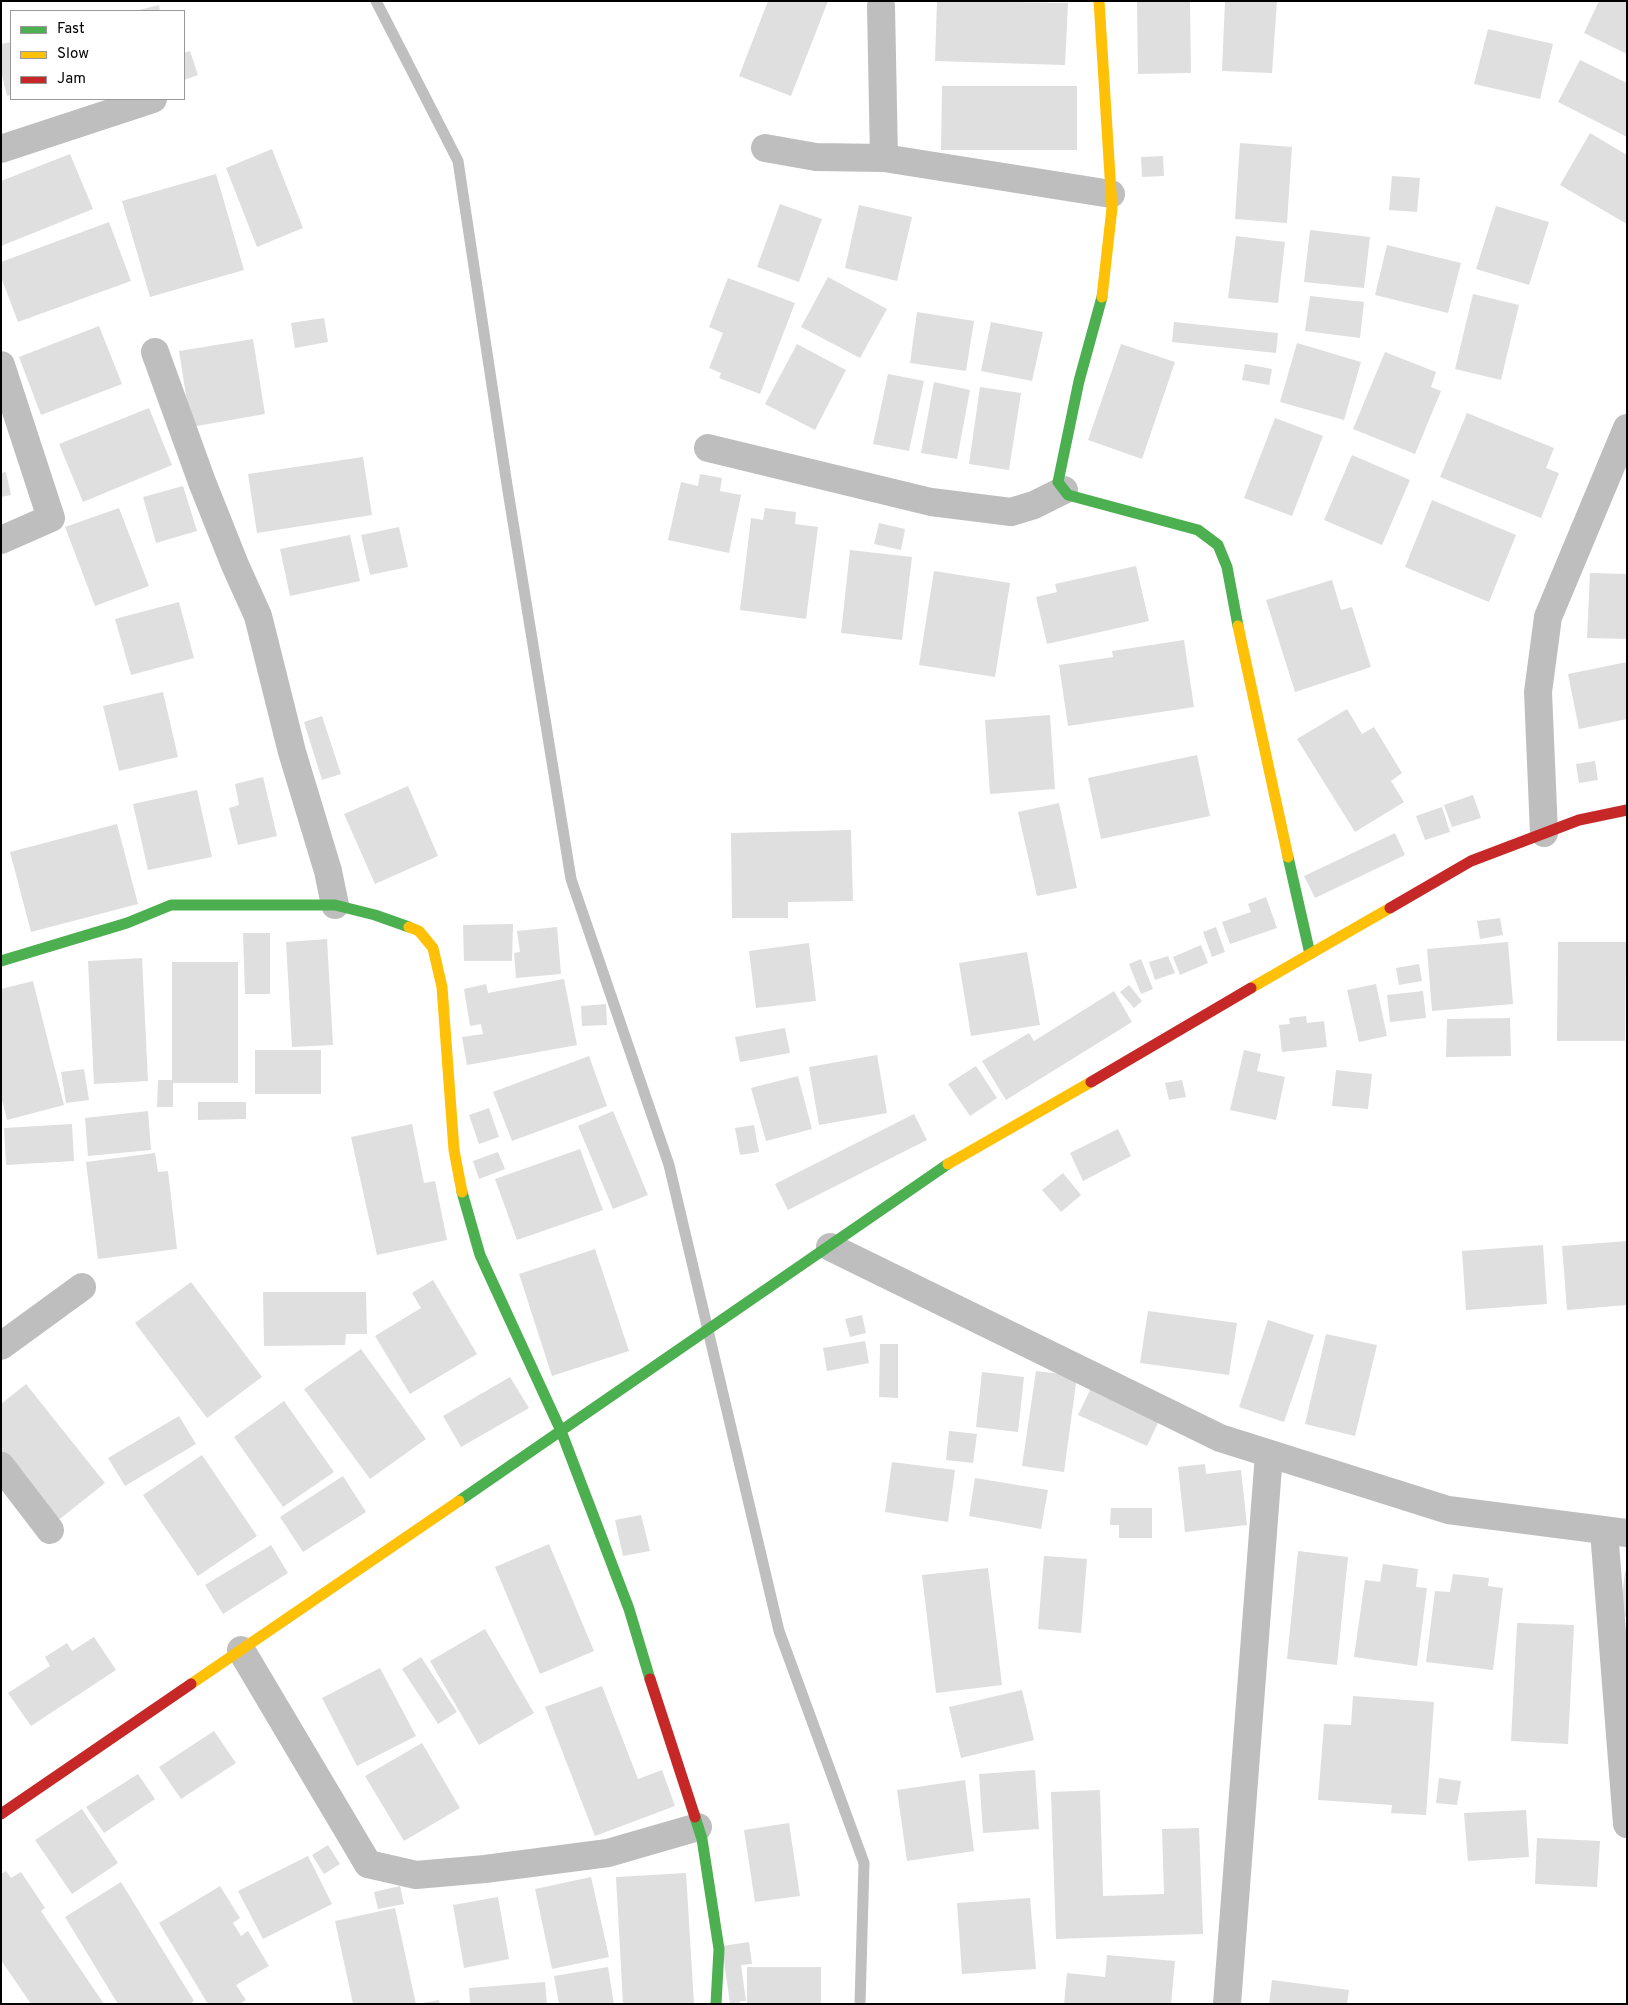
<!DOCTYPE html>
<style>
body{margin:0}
#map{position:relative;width:1628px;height:2005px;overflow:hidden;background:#fff;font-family:Overpass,sans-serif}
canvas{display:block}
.frame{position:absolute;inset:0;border:2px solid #000;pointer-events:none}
.legend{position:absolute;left:10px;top:10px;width:175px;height:90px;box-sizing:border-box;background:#fff;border:1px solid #999;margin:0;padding:6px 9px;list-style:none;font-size:15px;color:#000}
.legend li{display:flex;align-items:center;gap:10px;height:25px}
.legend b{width:25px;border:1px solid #999}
</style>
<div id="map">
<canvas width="1628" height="2005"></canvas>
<div class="frame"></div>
<ul class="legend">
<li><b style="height:6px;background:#4caf50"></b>Fast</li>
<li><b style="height:6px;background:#ffc107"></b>Slow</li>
<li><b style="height:6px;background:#c62828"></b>Jam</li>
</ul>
</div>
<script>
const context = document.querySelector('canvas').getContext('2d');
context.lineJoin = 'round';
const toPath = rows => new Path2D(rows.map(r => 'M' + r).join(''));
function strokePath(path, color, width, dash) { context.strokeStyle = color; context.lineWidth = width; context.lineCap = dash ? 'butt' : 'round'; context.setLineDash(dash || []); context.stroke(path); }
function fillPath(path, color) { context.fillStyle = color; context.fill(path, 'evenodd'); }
strokePath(toPath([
 [376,1,458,161,507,485,571,879,669,1165,779,1631,864,1863,860,2004]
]), '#bfbfbf', 11);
fillPath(toPath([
 [768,1,828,1,791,96,739,76],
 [937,1,1068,3,1065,65,935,61],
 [1137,1,1190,1,1191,73,1138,74],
 [1225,1,1277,1,1272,73,1222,71],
 [1599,1,1627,1,1627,54,1584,33],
 [159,5,160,11,135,11],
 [1488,29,1553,44,1540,99,1474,84],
 [11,42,11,95,7,96,1,71,1,44],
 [190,51,198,75,184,80,184,53],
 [1580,60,1627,83,1627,137,1558,102],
 [942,86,1077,86,1077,150,941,150],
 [1590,133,1627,155,1627,224,1560,185],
 [1240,143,1292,147,1287,223,1235,219],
 [272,149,303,228,257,247,226,168],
 [70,154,93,209,1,246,1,181],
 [1163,156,1164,176,1142,177,1141,157],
 [216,174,244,270,150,297,122,201],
 [1392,176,1420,178,1417,212,1389,210],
 [780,204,822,219,799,282,757,267],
 [859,205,912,217,897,281,845,268],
 [1496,206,1549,222,1529,285,1476,269],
 [109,222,131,281,18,322,1,277,1,262],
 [1310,230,1370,237,1364,288,1304,282],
 [1236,236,1285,242,1278,303,1228,298],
 [1387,245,1461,263,1448,313,1375,295],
 [828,277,887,309,860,358,801,327],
 [728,278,795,303,760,394,719,378,721,373,709,368,723,333,709,327],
 [1473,294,1519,305,1501,380,1455,369],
 [1310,296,1364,302,1360,338,1305,331],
 [917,312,974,321,966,371,910,363],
 [324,318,328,342,295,348,291,323],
 [991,322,1043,332,1032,381,981,371],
 [1174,322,1278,333,1276,353,1172,342],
 [99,326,122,384,41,415,19,357],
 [253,339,265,414,191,427,179,351],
 [1297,343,1361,362,1344,420,1280,402],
 [797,344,846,370,815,430,765,404],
 [1121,344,1175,362,1142,459,1088,440],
 [1385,352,1436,372,1431,387,1441,391,1415,454,1353,429],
 [1245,364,1272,369,1269,385,1242,380],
 [888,374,924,381,909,451,873,444],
 [934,382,970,390,957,459,921,453],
 [980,387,1021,393,1009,470,969,464],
 [149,408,172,465,83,502,59,444],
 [1467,413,1554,448,1546,468,1559,473,1541,518,1440,477],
 [1275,418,1323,436,1292,516,1244,498],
 [1352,455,1410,480,1382,545,1324,520],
 [363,457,372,515,257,533,248,474],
 [6,472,11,495,1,497,1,473],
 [700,474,722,478,720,491,741,495,729,553,668,540,681,482,698,486],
 [183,486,197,531,156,543,143,497],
 [1432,500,1516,535,1489,602,1405,567],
 [119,508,149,586,95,606,65,527],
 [765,508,796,512,795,524,818,527,806,619,740,610,751,518,763,520],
 [879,523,905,529,901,550,874,544],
 [399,527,408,567,370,575,361,535],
 [350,535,360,581,290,596,280,549],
 [850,550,912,557,902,640,841,633],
 [1136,566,1149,621,1047,644,1036,597,1057,592,1055,584],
 [934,571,1010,583,995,677,919,665],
 [1590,573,1627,574,1627,639,1587,638],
 [1332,580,1341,610,1352,607,1371,667,1295,692,1266,600],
 [179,602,194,658,131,675,115,619],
 [1184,640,1194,707,1068,726,1059,665,1113,657,1112,651],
 [1627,662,1627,719,1579,729,1568,674],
 [163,692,178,757,119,771,103,706],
 [1347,709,1362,734,1374,727,1402,773,1391,781,1404,802,1355,832,1297,739],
 [1050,715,1055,789,990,794,985,720],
 [322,716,341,774,322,780,304,722],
 [1197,755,1210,816,1101,839,1088,778],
 [1595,761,1598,780,1579,783,1576,764],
 [263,777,277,836,238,845,229,808,239,805,235,784],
 [408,786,438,856,375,884,344,814],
 [197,790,212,857,148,870,133,804],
 [1473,795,1481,818,1452,827,1444,805],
 [1059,803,1077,888,1037,896,1018,812],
 [1442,807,1450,832,1425,840,1416,816],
 [117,824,138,904,31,932,10,852],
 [851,830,853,901,788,902,788,918,732,918,731,833],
 [1395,833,1405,855,1315,898,1304,876],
 [1266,897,1277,928,1230,944,1222,922,1251,912,1248,904],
 [1500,918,1503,935,1480,939,1477,921],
 [513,924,512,961,464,961,463,925],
 [557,927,561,974,516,978,514,953,520,952,517,931],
 [1216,927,1225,952,1212,957,1203,932],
 [243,933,270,933,270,994,245,994],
 [327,939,333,1045,292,1047,286,942],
 [1508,942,1513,1004,1432,1011,1427,949],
 [1558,942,1626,942,1625,1041,1557,1041],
 [809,943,816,1001,756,1008,749,951],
 [1201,945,1208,963,1180,975,1173,957],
 [1027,952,1040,1025,971,1036,959,963],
 [1168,956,1175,973,1155,980,1149,962],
 [142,958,148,1081,94,1084,88,961],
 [1141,959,1153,989,1141,994,1129,964],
 [172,962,238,962,238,1083,173,1083,173,1107,157,1107,158,1080,172,1080],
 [1419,964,1422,981,1399,985,1396,968],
 [564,979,577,1045,467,1065,462,1037,483,1034,481,1024,470,1026,464,989,486,984,488,993],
 [33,981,64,1105,7,1120,1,1096,1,989],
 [1376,984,1387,1036,1359,1042,1347,990],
 [1129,985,1142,1001,1134,1008,1120,992],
 [1114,991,1132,1022,1006,1100,982,1061,1029,1033,1034,1041],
 [1423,991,1426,1018,1390,1022,1387,995],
 [606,1004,607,1025,582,1026,581,1006],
 [1306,1016,1307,1023,1324,1021,1327,1047,1282,1052,1279,1025,1290,1024,1289,1018],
 [1510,1018,1511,1056,1446,1057,1447,1019],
 [785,1028,790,1053,740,1062,735,1037],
 [255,1050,321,1050,321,1094,255,1094],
 [1244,1050,1261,1054,1257,1071,1285,1077,1276,1120,1230,1110],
 [877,1055,887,1113,819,1125,809,1067],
 [589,1056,607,1106,512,1141,493,1092],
 [976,1066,997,1098,970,1116,948,1084],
 [84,1069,89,1100,66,1103,61,1072],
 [1336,1070,1372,1074,1368,1109,1332,1106],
 [798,1076,812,1129,766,1141,751,1088],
 [1182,1080,1186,1097,1169,1100,1165,1083],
 [198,1102,246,1102,246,1119,198,1120],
 [489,1108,499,1137,479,1144,469,1115],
 [148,1111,151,1150,88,1156,85,1118],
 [613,1111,648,1195,613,1209,578,1126],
 [914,1114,927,1140,788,1210,775,1184],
 [72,1124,74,1161,6,1165,4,1128],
 [412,1124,424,1183,435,1181,447,1240,377,1255,351,1137],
 [754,1125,759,1152,740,1155,735,1128],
 [1118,1129,1131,1156,1083,1181,1070,1153],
 [580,1149,603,1210,517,1240,495,1179],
 [498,1152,505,1169,479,1179,473,1161],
 [155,1153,158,1172,168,1171,177,1249,98,1259,86,1162],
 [1063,1173,1081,1195,1061,1212,1042,1190],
 [1627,1241,1627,1305,1567,1310,1562,1246],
 [1543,1245,1547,1304,1466,1310,1462,1251],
 [595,1249,629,1351,552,1376,519,1274],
 [433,1280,477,1354,410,1394,375,1336,421,1308,412,1293],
 [191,1282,262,1377,207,1418,135,1323],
 [263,1292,366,1292,367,1334,346,1334,345,1345,264,1346],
 [1148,1311,1237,1323,1229,1375,1140,1363],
 [862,1315,866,1333,850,1337,845,1319],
 [1268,1320,1314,1335,1284,1422,1239,1407],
 [1326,1334,1377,1345,1355,1436,1305,1424],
 [865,1341,869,1363,827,1371,823,1348],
 [880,1344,898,1344,898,1398,879,1397],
 [361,1349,426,1439,370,1479,304,1389],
 [1036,1371,1077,1376,1064,1472,1022,1466],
 [982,1372,1024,1377,1018,1432,976,1427],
 [510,1377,529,1408,461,1447,443,1416],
 [26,1384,105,1483,56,1522,1,1454,1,1404],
 [1091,1388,1160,1419,1147,1446,1078,1415],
 [284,1401,334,1472,283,1507,234,1437],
 [179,1416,196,1444,125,1486,108,1458],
 [949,1431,977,1434,973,1463,946,1460],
 [202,1455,257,1536,198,1576,143,1495],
 [892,1462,955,1470,948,1522,885,1512],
 [1205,1464,1206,1474,1241,1470,1247,1525,1185,1532,1178,1467],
 [343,1476,366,1512,303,1552,280,1517],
 [975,1478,1048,1490,1041,1529,969,1516],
 [1111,1508,1152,1508,1152,1538,1119,1538,1119,1525,1110,1525],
 [641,1515,650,1551,623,1556,615,1520],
 [549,1544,594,1651,540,1674,495,1567],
 [271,1545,288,1573,223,1614,205,1585],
 [1298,1551,1348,1557,1337,1665,1287,1659],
 [1044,1556,1087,1559,1081,1633,1038,1629],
 [1383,1564,1418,1569,1416,1587,1427,1588,1417,1666,1354,1657,1365,1580,1380,1582],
 [988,1568,1002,1685,936,1693,922,1575],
 [1625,1571,1627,1571,1627,1617,1620,1617],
 [1453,1574,1489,1578,1488,1586,1503,1588,1493,1670,1426,1662,1435,1591,1450,1592],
 [1517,1623,1574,1625,1568,1744,1511,1741],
 [485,1629,534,1713,479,1745,430,1661],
 [94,1637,116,1670,31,1726,8,1693,50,1666,45,1657,67,1643,72,1651],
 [421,1657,457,1712,438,1724,402,1669],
 [380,1668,416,1736,357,1766,322,1698],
 [602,1686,638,1779,662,1770,675,1806,595,1836,545,1707],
 [1022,1690,1034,1740,961,1758,949,1707],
 [1353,1696,1434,1702,1426,1815,1391,1813,1392,1805,1318,1800,1324,1724,1351,1725],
 [214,1731,236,1763,181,1799,159,1767],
 [422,1743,460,1808,404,1841,365,1776],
 [1035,1770,1039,1829,983,1833,979,1774],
 [138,1774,155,1799,104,1833,86,1807],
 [1439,1778,1461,1781,1457,1805,1436,1803],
 [965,1780,974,1851,907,1861,897,1790],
 [1100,1790,1103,1896,1164,1894,1162,1829,1199,1828,1203,1934,1056,1939,1051,1792],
 [82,1809,118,1863,72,1894,35,1840],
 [1526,1810,1529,1857,1468,1861,1464,1813],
 [789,1823,800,1896,755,1902,744,1830],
 [1537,1838,1600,1841,1597,1887,1535,1884],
 [328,1845,340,1864,324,1874,312,1855],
 [308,1856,332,1904,263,1939,238,1891],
 [6,1871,11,1878,21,1872,45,1908,41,1911,104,2004,31,2004,1,1960,1,1874],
 [686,1873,694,2004,623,2004,616,1877],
 [591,1877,609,1957,552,1969,535,1889],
 [121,1882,194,2001,190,2004,118,2004,65,1917],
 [220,1886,240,1918,233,1923,241,1936,248,1931,269,1966,236,1985,246,2000,240,2004,208,2004,159,1923],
 [400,1886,404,1904,378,1909,374,1892],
 [498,1897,509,1959,464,1968,453,1905],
 [1030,1898,1036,1969,962,1974,957,1903],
 [395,1908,416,2004,353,2004,335,1921],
 [749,1942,752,1964,741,1965,746,2001,740,2001,740,2004,730,2004,722,1946],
 [1107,1955,1175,1961,1171,2004,1064,2004,1067,1973,1105,1977],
 [608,1967,614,2004,559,2004,554,1976],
 [747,1967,821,1967,821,2004,747,2004],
 [1272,1980,1349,1990,1347,2004,1269,2004],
 [545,1982,547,2004,470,2004,469,1988],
 [439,2000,440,2004,422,2004,422,2003]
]), '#dfdfdf');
strokePath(toPath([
 [881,6,884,158],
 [765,148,816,157,884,158,1111,194],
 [1,149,153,99],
 [155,352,202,482,235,565,258,616,292,752,328,871,335,905],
 [1,365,51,518,1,540],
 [708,448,931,502,1011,512,1034,505,1064,490],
 [1544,833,1538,692,1548,617,1627,428],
 [830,1247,1220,1438,1448,1510,1627,1533],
 [1,1346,82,1287],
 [1,1466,50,1530],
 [1604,1531,1627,1824],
 [241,1650,368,1864,416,1875,485,1869,608,1853,698,1827],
 [1227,2004,1269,1454]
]), '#bebebe', 28);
strokePath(toPath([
 [1102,297,1079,381,1058,482,1068,495,1198,530,1218,545,1227,567,1238,626],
 [1288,857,1310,954],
 [1,961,127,923,171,905,335,905,375,915,409,927],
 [462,1192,480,1255,561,1431,629,1609,650,1679],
 [459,1501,948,1164],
 [695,1817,702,1839,719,1949,716,2004]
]), '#4caf50', 11);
strokePath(toPath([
 [1099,1,1112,208,1102,297],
 [1238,626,1288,857],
 [409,927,419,931,433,948,442,987,454,1150,462,1192],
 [1251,988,1390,908],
 [948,1164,1091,1082],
 [191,1684,459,1501]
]), '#ffc107', 11);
strokePath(toPath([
 [1390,908,1471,861,1579,820,1627,810],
 [1091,1082,1251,988],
 [650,1679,695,1817],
 [1,1814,191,1684]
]), '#c62828', 11);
</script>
